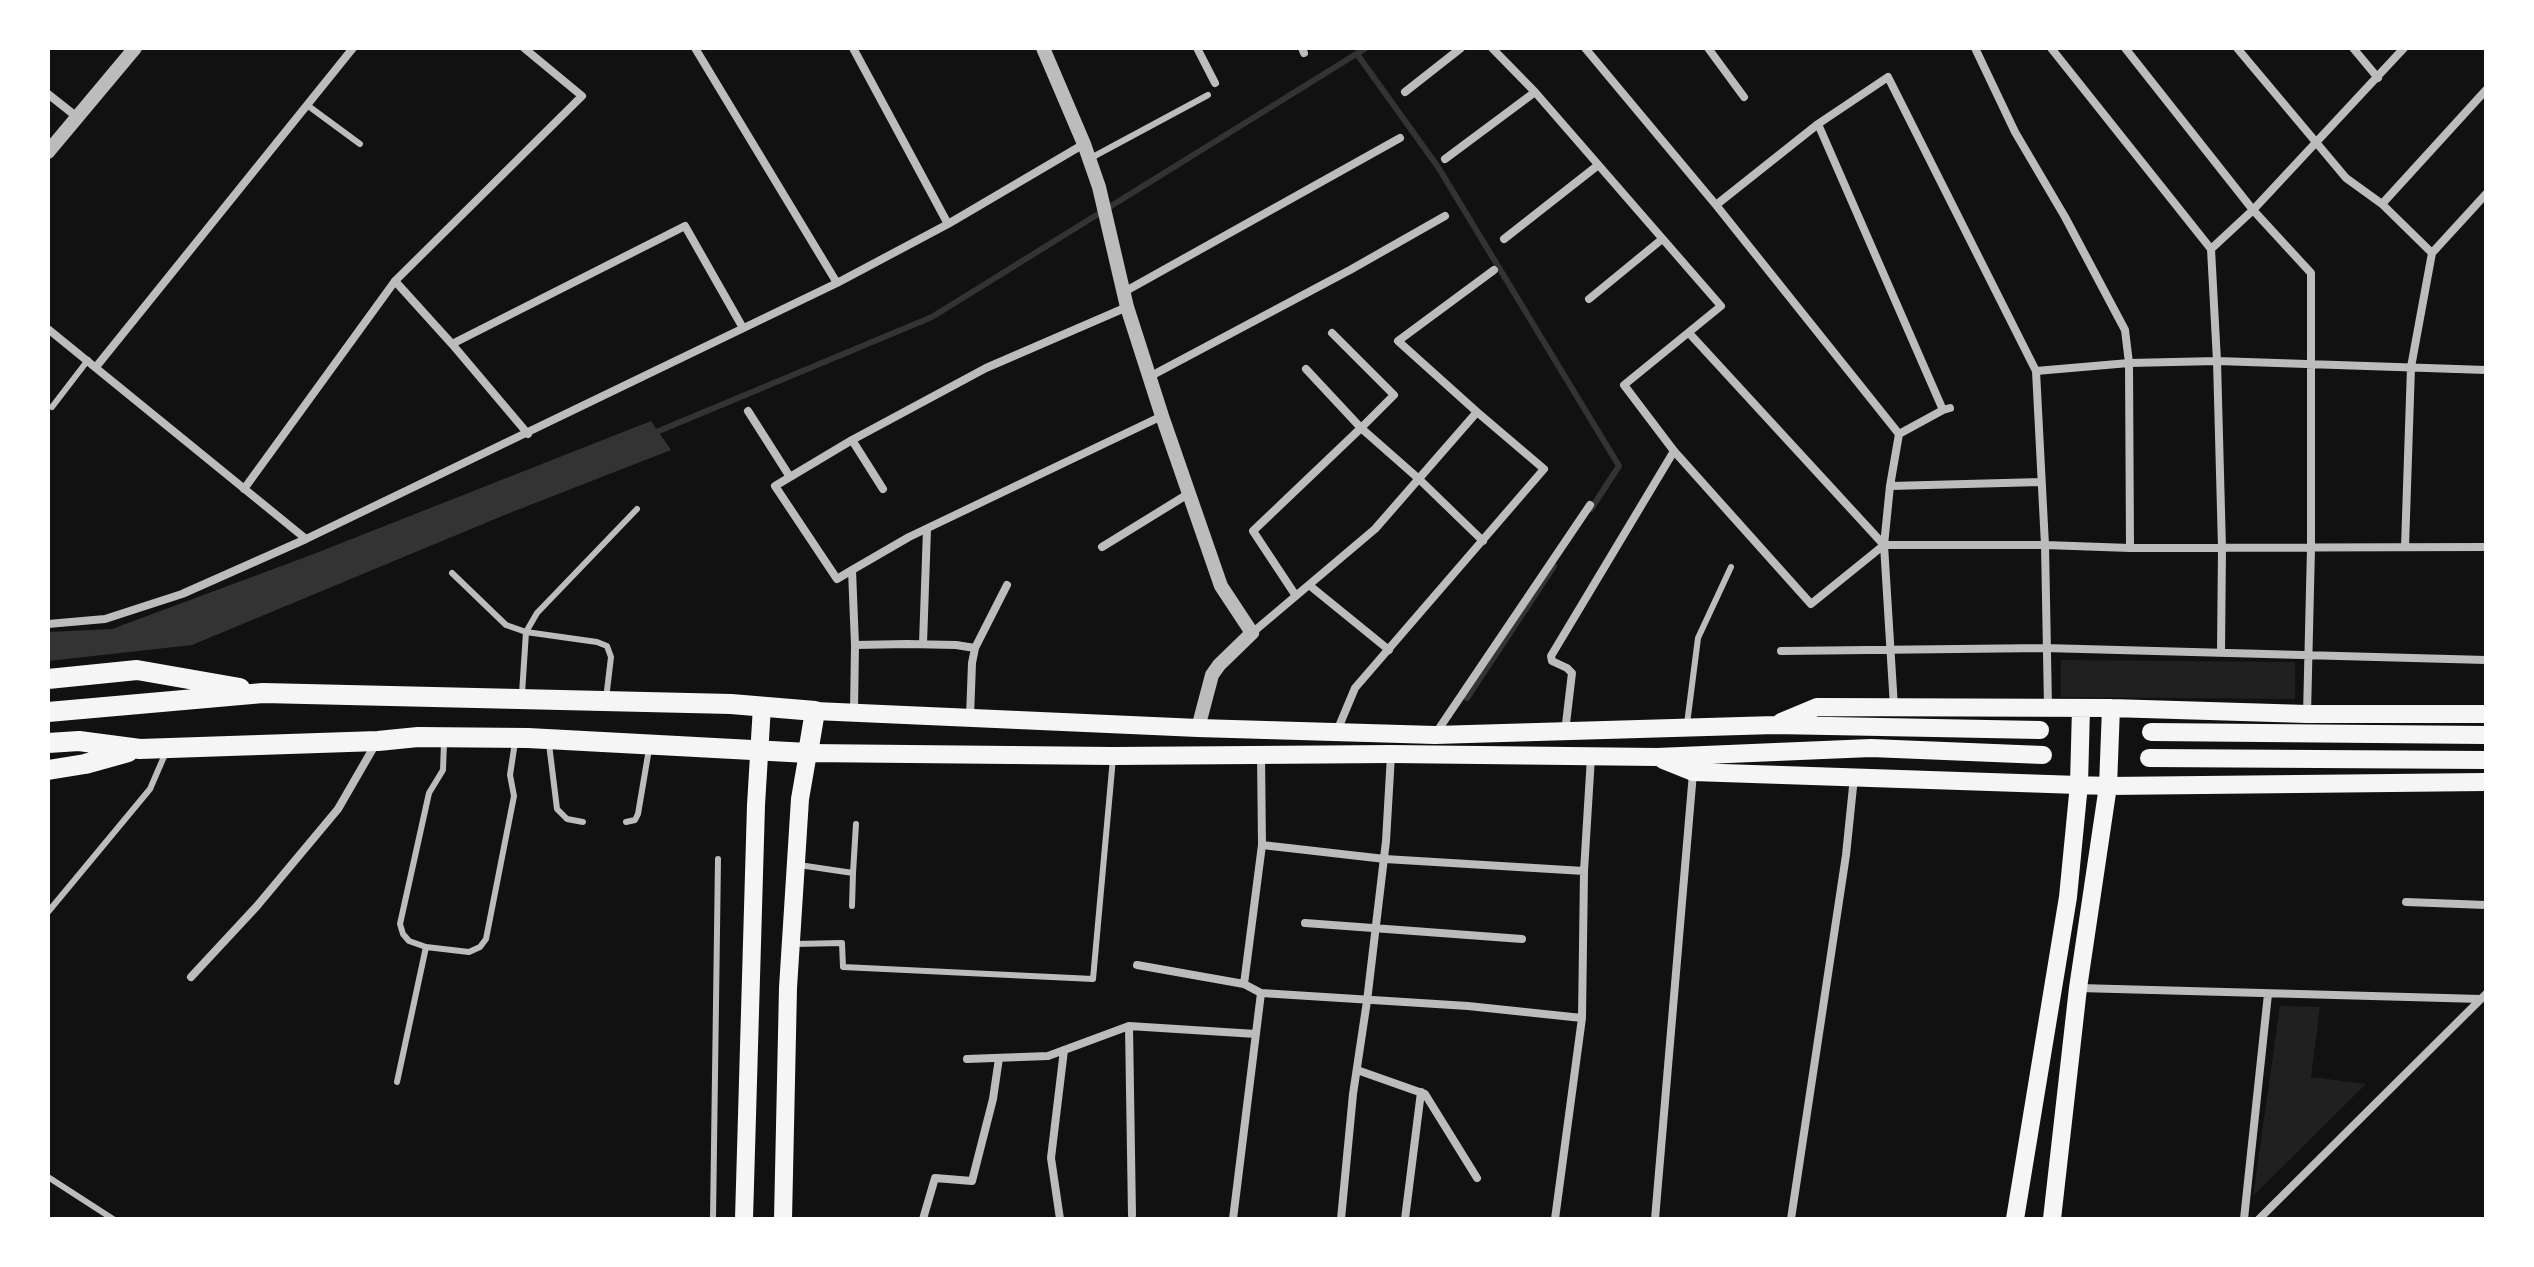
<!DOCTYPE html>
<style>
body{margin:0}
#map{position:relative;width:2534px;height:1267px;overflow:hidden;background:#111;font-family:"Golos Text",sans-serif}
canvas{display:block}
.frame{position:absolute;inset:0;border:50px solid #fff;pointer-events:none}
</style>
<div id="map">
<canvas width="2534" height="1267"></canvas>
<div class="frame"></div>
</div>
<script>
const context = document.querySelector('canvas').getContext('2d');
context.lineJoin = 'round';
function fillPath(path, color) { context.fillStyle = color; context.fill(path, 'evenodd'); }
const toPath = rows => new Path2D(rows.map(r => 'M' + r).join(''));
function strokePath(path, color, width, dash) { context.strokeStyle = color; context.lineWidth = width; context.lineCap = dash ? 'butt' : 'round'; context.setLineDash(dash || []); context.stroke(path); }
fillPath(toPath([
 [2061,660,2295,662,2295,699,2061,697],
 [2280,1006,2320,1007,2311,1077,2366,1084,2253,1196]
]), '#202020');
fillPath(toPath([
 [651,421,671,450,507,514,192,645,48,661,48,632,112,629,311,555]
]), '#333');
strokePath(toPath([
 [1357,54,1438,167,1619,466,1591,509],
 [654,433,932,317,1366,48],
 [1467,698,1554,566]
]), '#333', 6);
strokePath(toPath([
 [307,105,360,144],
 [1089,159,1208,95],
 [52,407,88,360],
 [452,573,506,625,526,632,597,642,607,646,611,657,606,699],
 [522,694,526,632,537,613,637,509],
 [1687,724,1698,638,1731,567],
 [444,743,443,770,429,793,400,924,403,934,409,941,426,947,469,952,480,947,486,939,514,796,510,775,515,742],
 [549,744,557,809,567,819,583,822],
 [626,822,635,820,638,814,649,749],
 [799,865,853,873,852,906],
 [853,873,856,824],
 [48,912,150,789,166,752],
 [794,944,842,943,843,967,1093,979,1113,758],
 [397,1082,426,947],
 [48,1177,113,1219],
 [713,1219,718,859]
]), '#bcbcbc', 6);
strokePath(toPath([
 [695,48,837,283],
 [853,48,948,224],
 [1197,48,1215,83],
 [1302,48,1304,53],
 [1492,48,1535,92,1721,306,1624,385,1674,451,1811,604,1884,545],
 [1585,48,1716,205,1899,434],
 [1708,48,1744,97],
 [1975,48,2015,132,2065,217,2125,330,2129,363,2130,548],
 [2051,48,2211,249],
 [2125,48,2253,210,2311,273,2311,548,2307,714],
 [2237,48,2346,178,2382,204,2432,253],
 [2353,48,2378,78],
 [1405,92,1461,48],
 [48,94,77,117],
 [1818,124,1943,410],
 [1445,159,1535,92],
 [2382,204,2486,90],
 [1716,205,1818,124,1888,77,2036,371,2045,545,2048,707],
 [1504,239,1597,166],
 [2432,253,2486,194],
 [395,281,452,344,528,434],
 [1124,292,1400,138],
 [1589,299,1661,240],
 [48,329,306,539],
 [1332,333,1394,395,1361,428,1419,479,1483,541],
 [1689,333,1884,545],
 [452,344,685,226,743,328],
 [96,367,353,48],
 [2036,371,2129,363,2217,361,2486,370],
 [1149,377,1350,270,1445,216],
 [748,411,790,477],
 [1477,412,1398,341,1494,270],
 [1899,434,1943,410,1950,408],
 [1890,486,2041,482],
 [244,489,395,281,582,96,524,48],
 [883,489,852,440,986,368,1127,307],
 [1884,545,2045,545,2130,548,2486,547],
 [1102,547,1188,494],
 [2405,547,2411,367,2432,253],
 [852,570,837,579,775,486,852,440],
 [1309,585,1389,650],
 [1296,596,1253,531,1361,428,1306,369],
 [48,624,105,619,182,594,306,539,837,283,948,224,1084,144],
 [1252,633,1375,529,1477,412,1544,469,1355,688,1337,731],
 [923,644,927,529],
 [855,645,907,644,956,645,975,648],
 [1781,651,2045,648,2486,660],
 [2221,652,2222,548,2217,361,2211,249,2253,210,2404,48],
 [1894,707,1884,545,1890,486,1899,434],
 [854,711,855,645,852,570,909,537,1162,416],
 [970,717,972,663,975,648,1007,585],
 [1565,732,1572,673,1567,668,1552,661,1551,656,1674,451],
 [1436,733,1590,505],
 [1262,845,1385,859,1584,871],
 [2406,902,2486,905],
 [1305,923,1522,939],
 [1137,965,1244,984,1261,993,1468,1006,1582,1018,1555,1219],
 [191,977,257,906,338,809,375,745],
 [1244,984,1262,845,1261,754],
 [2079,988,2481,999],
 [1582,1018,1584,871,1591,757],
 [1129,1026,1132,1215],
 [967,1059,1048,1056,1129,1026,1256,1034],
 [1357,1070,1425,1094,1477,1178],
 [923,1219,935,1178,972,1181,993,1099,999,1058],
 [1060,1219,1051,1158,1064,1050],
 [1233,1219,1261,993],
 [1341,1219,1353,1094,1367,1001,1386,841,1391,755],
 [1405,1219,1421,1092],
 [1655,1219,1693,773],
 [1791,1219,1846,855,1854,777],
 [2244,1219,2268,994],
 [2259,1219,2486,994]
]), '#bcbcbc', 8);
strokePath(toPath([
 [1043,48,1084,144,1099,187,1127,307,1162,416,1221,586,1252,633,1219,665,1212,675,1198,728],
 [48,152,135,48]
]), '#bcbcbc', 14);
strokePath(toPath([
 [815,711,1198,728,1435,735,1775,725,2040,730],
 [1781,722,1817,707,2111,708,2307,714,2486,714],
 [2151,732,2486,735],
 [2149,758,2486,760],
 [1663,760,1693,772,2108,786,2486,782],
 [744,1219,756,805,762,706],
 [783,1219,788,988,800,799,808,753,1113,756,1391,754,1657,757,1871,748,2043,755],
 [2015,1219,2068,897,2079,784,2081,708],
 [2052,1219,2078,988,2108,786,2111,708]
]), '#f5f5f5', 18);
strokePath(toPath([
 [48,679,137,670,240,688],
 [48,712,263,693,731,704,815,711,808,753,528,738,418,737,378,741,140,749,79,741,48,743],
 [48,770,85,764,128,752]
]), '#f5f5f5', 20);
</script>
